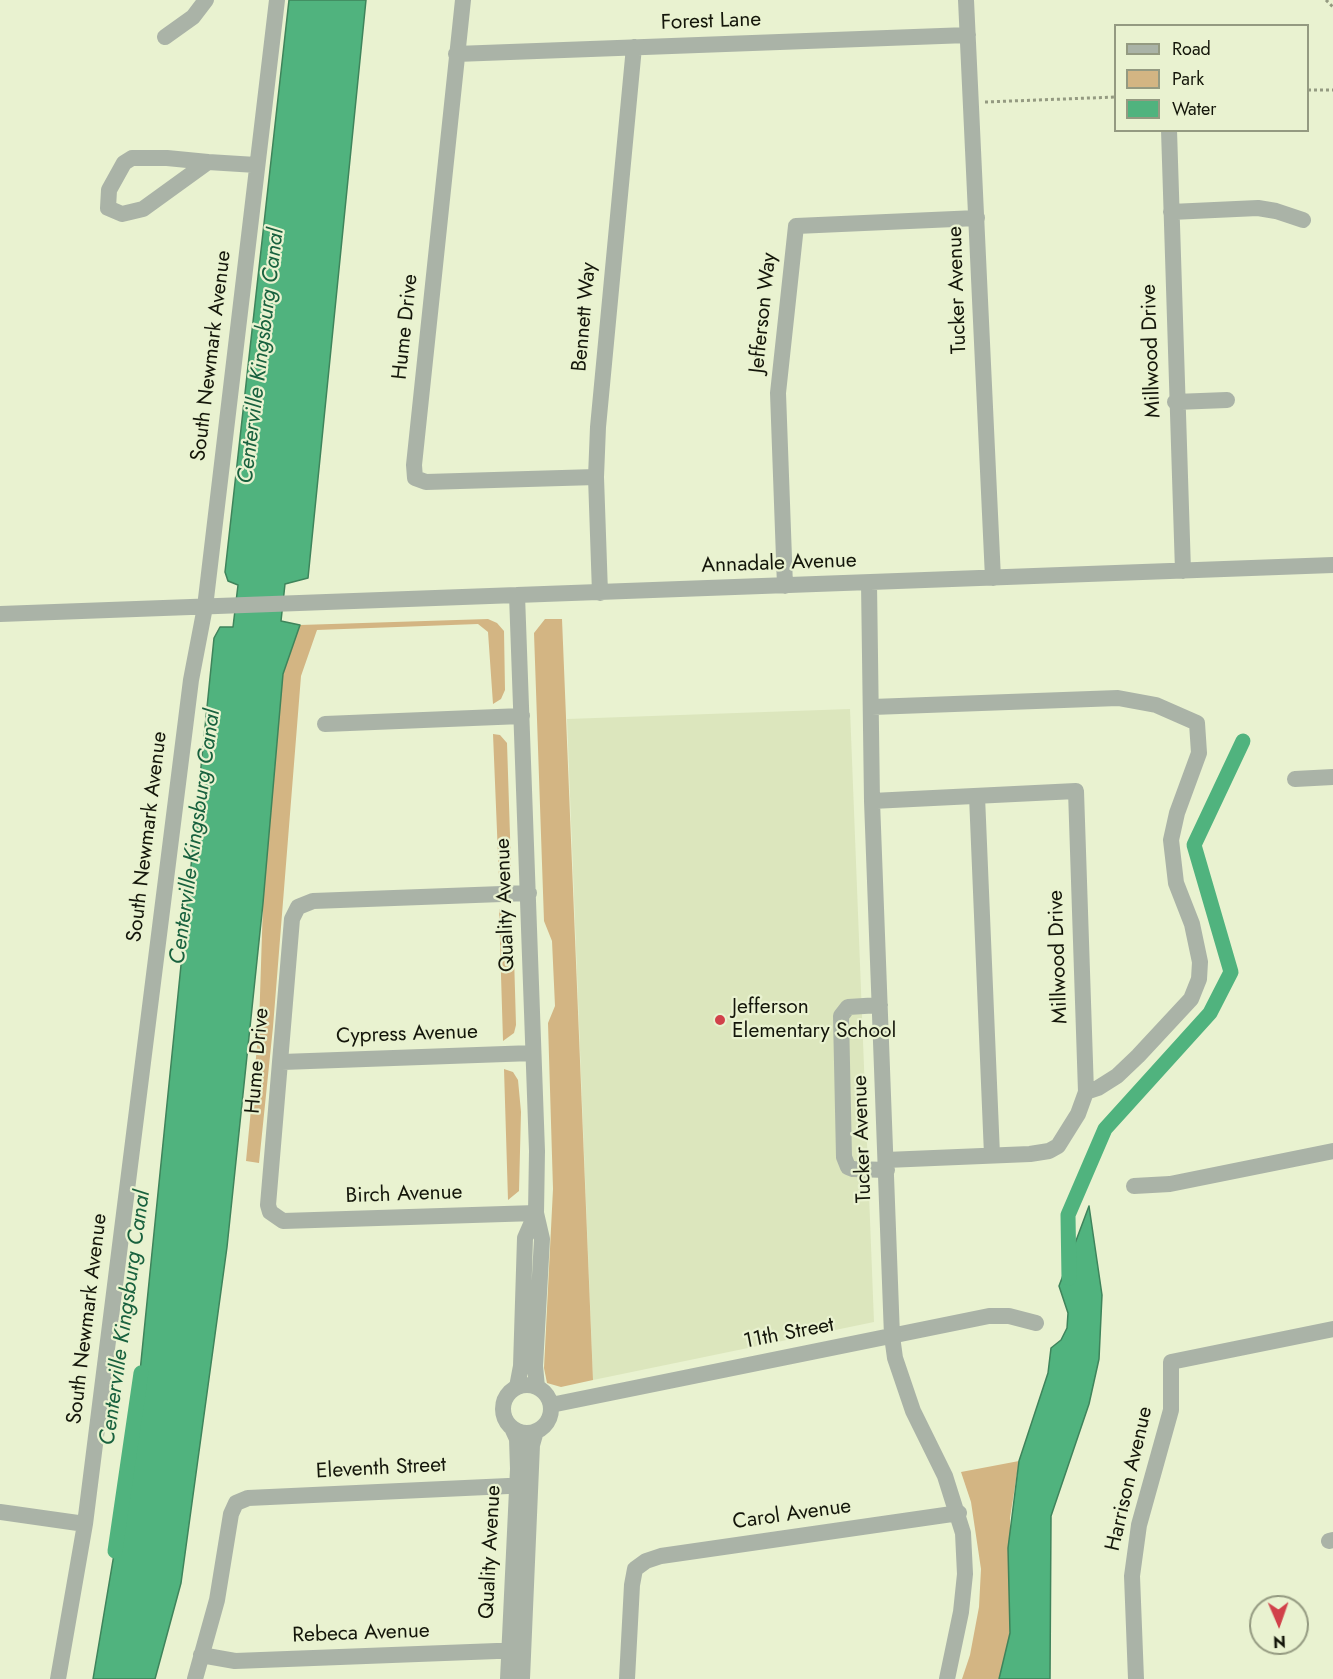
<!DOCTYPE html>
<style>
body{margin:0}
#map{position:relative;width:1333px;height:1679px;overflow:hidden;background:#e9f2d0;font-family:Jost,sans-serif}
canvas{display:block}
.legend{position:absolute;left:1114px;top:24px;width:195px;height:108px;box-sizing:border-box;background:#e9f2d0;border:2px solid #949a81;margin:0;padding:8px 10px;list-style:none;font-size:18px;color:#14160a}
.legend li{display:flex;align-items:center;gap:12px;height:30px}
.legend b{width:30px;border:2px solid #949a81}
.north{position:absolute;left:1249px;top:1595px;width:60px;height:60px;box-sizing:border-box;background:#e9f2d0;border:2px solid #949a81;border-radius:50%;rotate:178deg;font-size:16px;font-weight:700;line-height:24px;text-align:center;color:#14160a}
.north::after{content:'';display:block;margin:auto;width:21px;height:27px;background:#d1414a;clip-path:polygon(50% 0,100% 100%,50% 72%,0 100%)}
</style>
<div id="map">
<canvas width="1333" height="1679"></canvas>
<ul class="legend">
<li><b style="height:8px;background:#aab3a7"></b>Road</li>
<li><b style="height:16px;background:#d3b583"></b>Park</li>
<li><b style="height:16px;background:#50b37e"></b>Water</li>
</ul>
<div class="north">N</div>
</div>
<script>
const context = document.querySelector('canvas').getContext('2d');
context.lineJoin = 'round';
function fillPath(path, color) { context.fillStyle = color; context.fill(path, 'evenodd'); }
const toPath = rows => new Path2D(rows.map(r => 'M' + r).join(''));
function strokePath(path, color, width, dash) { context.strokeStyle = color; context.lineWidth = width; context.lineCap = dash ? 'butt' : 'round'; context.setLineDash(dash || []); context.stroke(path); }
function label(font, color, halo, rows, align = 'center') {
  context.font = font + ' Jost,sans-serif'; context.lineWidth = 4.5; context.setLineDash([]); context.textBaseline = 'middle'; context.strokeStyle = halo; context.fillStyle = color; for (const [text, x, y, turn = 0] of rows) {
    context.save(); context.translate(x, y); context.rotate((+turn || 0) * Math.PI / 180); context.textAlign = isNaN(turn) ? turn : align; if (halo) context.strokeText(text, 0, 0); context.fillText(text, 0, 0); context.restore();
  }
}
fillPath(toPath([
 [850,709,874,1322,593,1380,567,719]
]), '#dce6bd');
fillPath(toPath([
 [488,619,497,623,504,631,505,690,501,699,493,704,488,632,478,624,317,630,301,676,273,1027,259,1163,246,1161,259,1026,263,903,283,674,300,625],
 [545,619,562,619,593,1380,561,1387,547,1383,544,1368,553,1189,548,1023,555,1006,552,941,544,921,534,633],
 [493,734,500,735,507,743,511,866,507,874,499,880],
 [499,909,507,912,513,922,516,1025,514,1033,503,1041],
 [504,1069,513,1072,518,1080,521,1112,519,1191,508,1200],
 [1019,1461,1010,1518,1010,1633,1006,1660,999,1679,962,1679,970,1655,979,1607,981,1569,971,1502,961,1472]
]), '#d3b583');
const water = toPath([
 [289,0,366,0,308,578,285,584,281,621,300,625,283,674,263,903,227,1247,181,1583,155,1679,93,1679,133,1441,214,638,220,627,233,627,238,585,228,581,225,572,289,0],
 [1089,1206,1102,1295,1099,1359,1089,1404,1051,1516,1050,1679,999,1679,1010,1633,1008,1548,1019,1461,1048,1373,1051,1348,1061,1340,1067,1328,1068,1313,1059,1286,1089,1206]
]);
fillPath(water, '#50b37e');
strokePath(water, '#3e845b', 1.5);
strokePath(toPath([
 [1069,1278,1068,1215,1105,1129,1210,1013,1231,972,1194,845,1243,741],
 [115,1551,141,1373]
]), '#50b37e', 15);
strokePath(toPath([
 [1326,0,1333,7],
 [1308,90,1333,90],
 [985,102,1116,97]
]), '#949a81', 3, [3, 3]);
strokePath(toPath([
 [463,0,414,465,415,478,426,482,596,477],
 [966,0,993,578],
 [165,37,193,17,206,0],
 [456,54,968,35],
 [1169,130,1183,571],
 [208,162,167,158,132,158,124,163,109,190,108,208,122,214,143,209,208,162,256,165],
 [1171,212,1258,208,1276,211,1303,220],
 [1175,402,1227,400],
 [869,583,872,801,892,1336,895,1358,913,1411,945,1476,963,1533,965,1574,961,1612,947,1679],
 [785,586,778,393,796,226,977,218],
 [600,593,596,477,598,427,634,47],
 [517,595,537,1151,536,1213,542,1239,535,1366,537,1387],
 [0,614,1333,565],
 [872,707,1118,698,1156,705,1197,723,1199,753,1177,813,1171,840,1176,883,1192,924,1200,962,1199,979,1191,999,1138,1056,1117,1076,1098,1088,1086,1092],
 [325,724,522,716],
 [1295,779,1333,777],
 [977,796,992,1155],
 [872,801,1076,791,1086,1092,1078,1114,1058,1146,1049,1151,1030,1154,886,1160],
 [529,893,313,901,298,907,292,919,268,1205,270,1212,283,1221,536,1213],
 [880,1005,848,1007,841,1016,844,1157,848,1167,853,1169,887,1170],
 [282,1062,533,1053],
 [1134,1186,1170,1184,1333,1151],
 '503 1409a24 24 0 1 1 48 0a24 24 0 1 1-48 0Z',
 [517,1387,521,1366,525,1238,536,1213],
 [551,1405,989,1316,1009,1316,1036,1323],
 [0,1512,85,1524],
 [1329,1541,1333,1540],
 [201,1655,235,1661,523,1650],
 [58,1679,85,1524,191,680,205,607,277,0],
 [195,1679,217,1600,231,1514,236,1503,248,1498,530,1485],
 [508,1679,518,1469,517,1439,512,1428],
 [522,1679,532,1445,536,1431],
 [627,1679,632,1585,635,1569,646,1561,661,1556,959,1513],
 [1136,1679,1132,1576,1139,1525,1171,1410,1171,1362,1333,1329]
]), '#aab3a7', 16);
for (const [x, y, r, color] of [
 [720,1020,6,"#d1414a"]
]) { const dot = new Path2D(); dot.arc(x, y, r, 0, 2 * Math.PI); context.fillStyle = color; context.fill(dot); strokePath(dot, '#e9f2d0', 2); }
label('21px', '#14160a', '#e9f2d0', [
 ["Forest Lane",711,22,-2],
 ["Tucker Avenue",958,290,-92],
 ["Jefferson Way",764,313,-84],
 ["Bennett Way",585,317,-85],
 ["Hume Drive",406,327,-84],
 ["Millwood Drive",1152,351,-92],
 ["South Newmark Avenue",212,356,-83],
 ["Annadale Avenue",779,564,-2],
 ["South Newmark Avenue",148,837,-83],
 ["Quality Avenue",506,905,-92],
 ["Millwood Drive",1059,957,-92],
 ["Cypress Avenue",407,1035,-2],
 ["Hume Drive",258,1061,-85],
 ["Tucker Avenue",863,1139,-92],
 ["Birch Avenue",404,1195,-2],
 ["South Newmark Avenue",88,1319,-83],
 ["11th Street",789,1334,-11],
 ["Eleventh Street",381,1469,-3],
 ["Harrison Avenue",1130,1479,-77],
 ["Carol Avenue",792,1515,-8],
 ["Quality Avenue",491,1552,-87],
 ["Rebeca Avenue",361,1634,-2]
]);
label('21px', '#14160a', '#e9f2d0', [
 ["Jefferson",732,1008],
 ["Elementary School",732,1032]
], 'left');
label('italic 22px', '#18613e', '#e9f2d0', [
 ["Centerville Kingsburg Canal",262,356,-83],
 ["Centerville Kingsburg Canal",196,837,-82],
 ["Centerville Kingsburg Canal",126,1318,-82]
]);
</script>
